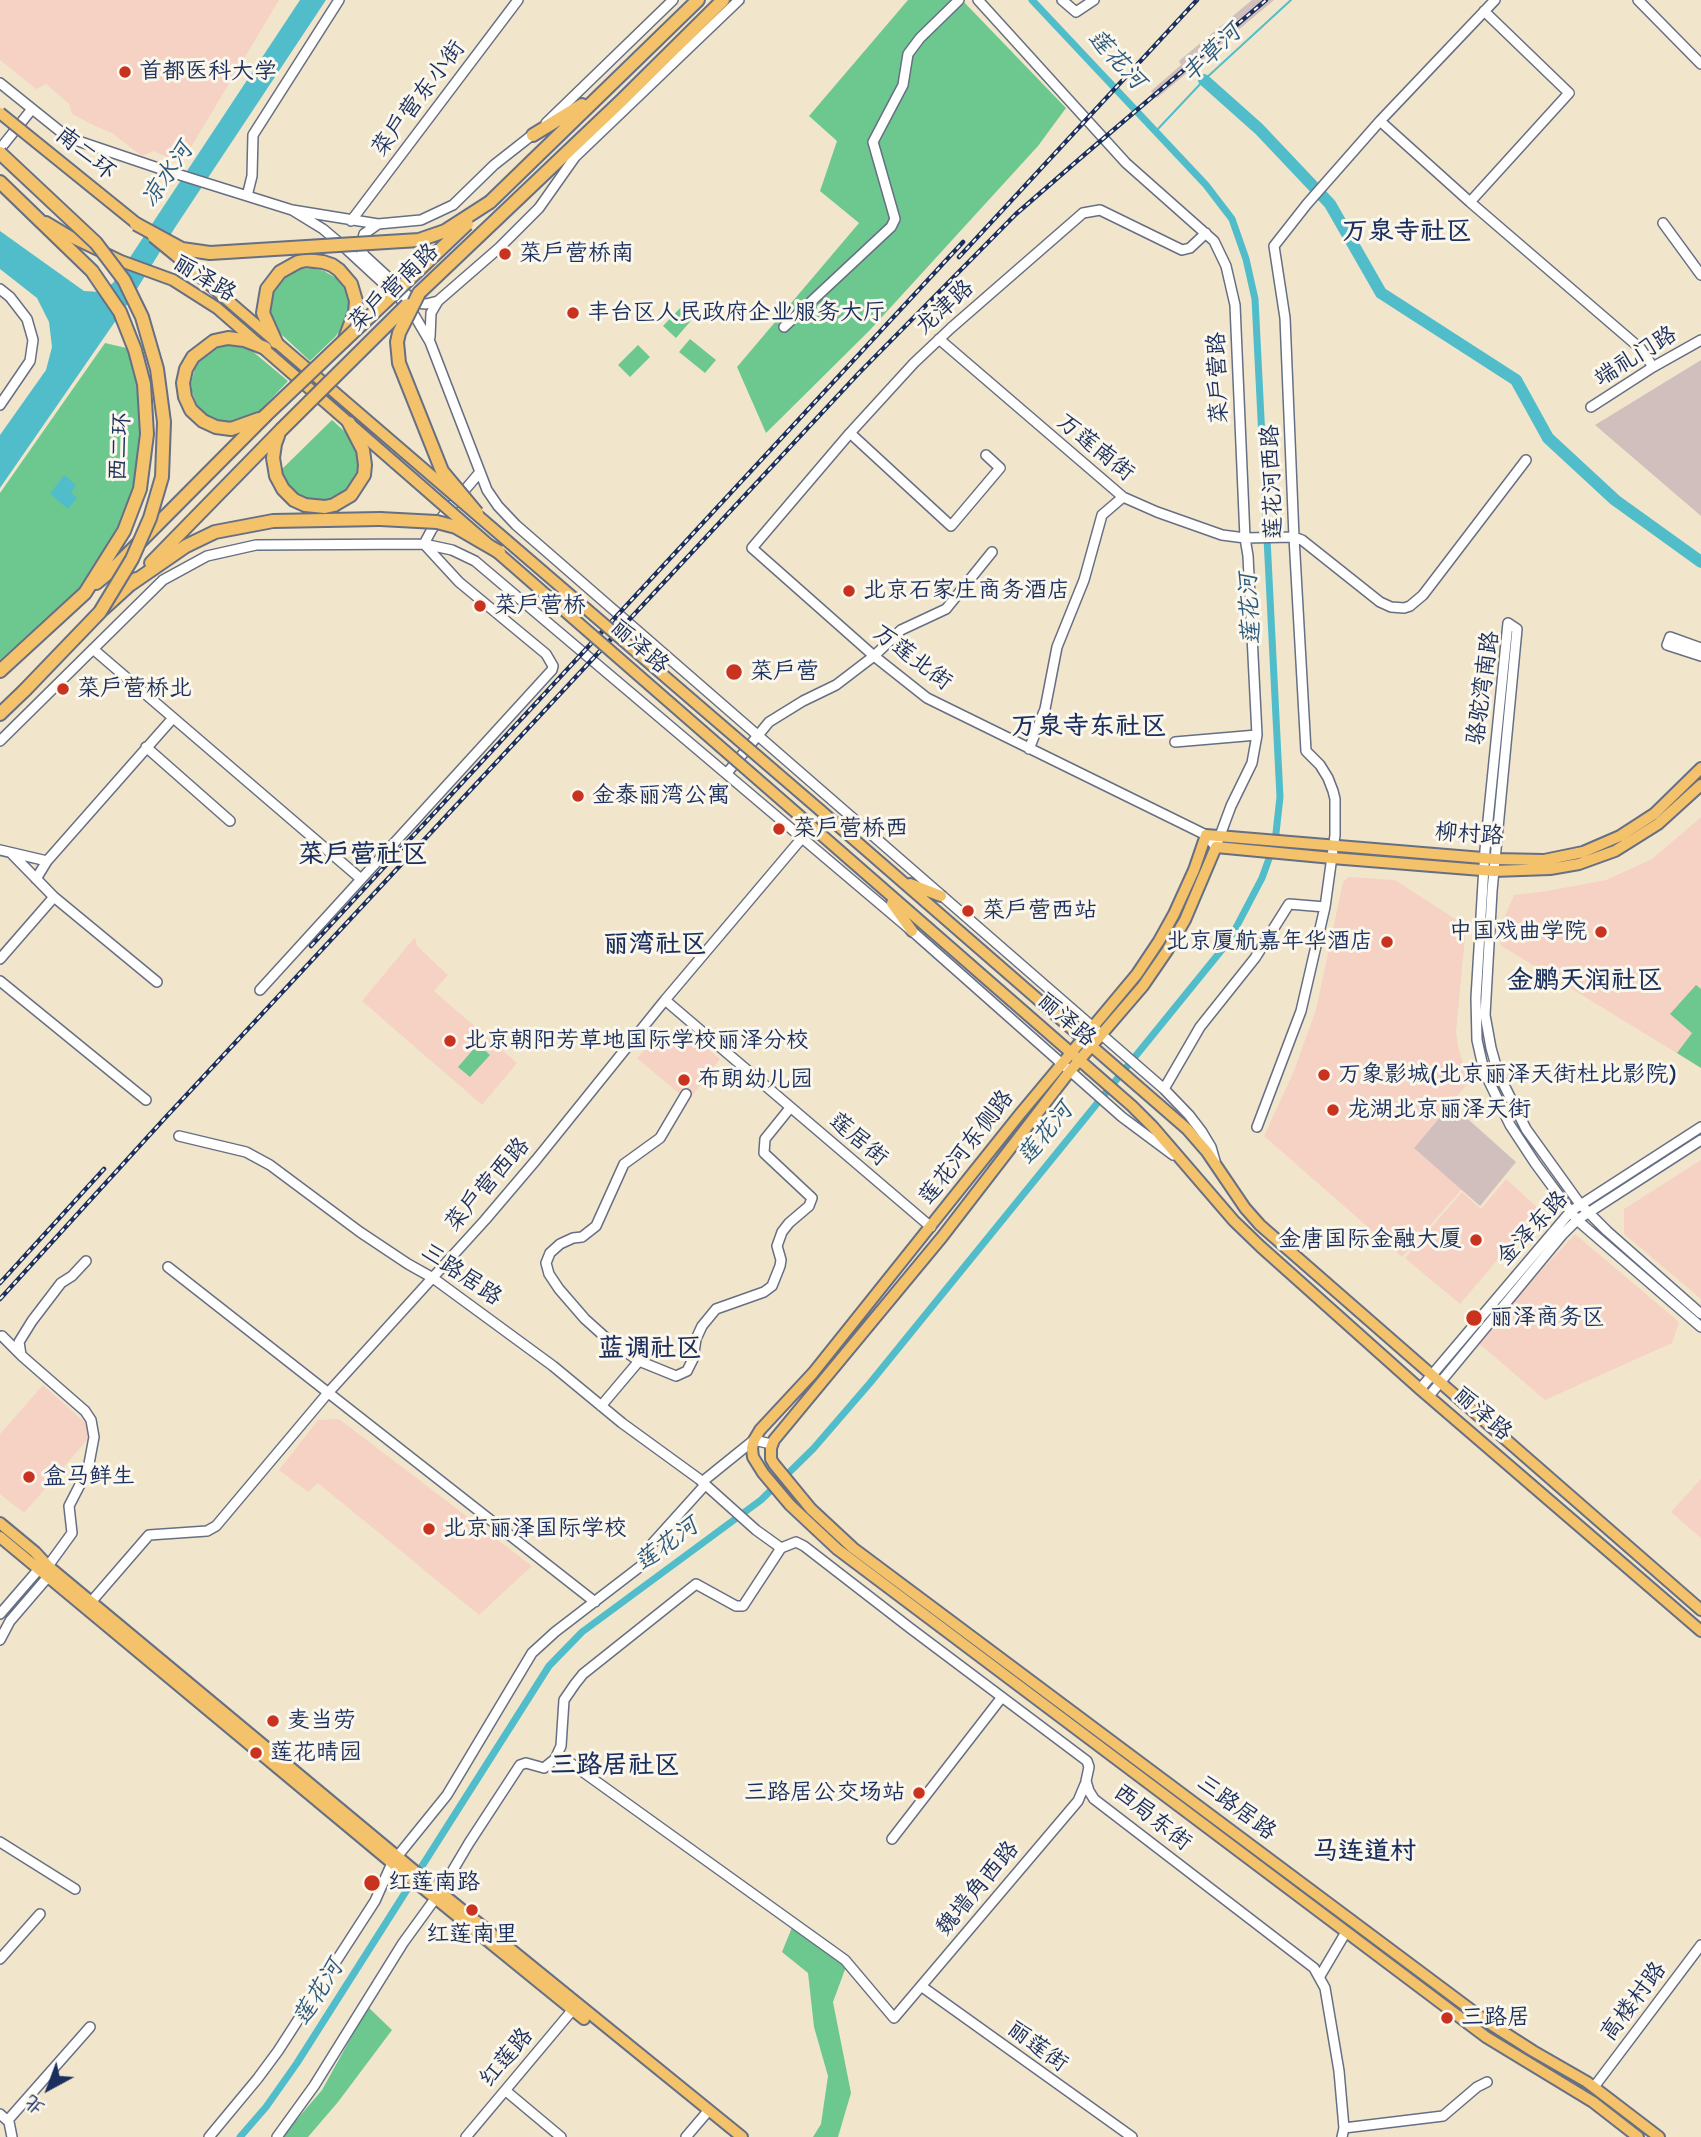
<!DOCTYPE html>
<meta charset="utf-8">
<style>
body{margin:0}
#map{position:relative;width:1701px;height:2137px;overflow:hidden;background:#f1e6cb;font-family:"Balsamiq Sans","LXGW WenKai TC",sans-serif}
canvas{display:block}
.north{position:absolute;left:14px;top:2053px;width:70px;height:70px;-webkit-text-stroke:5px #fbf7ec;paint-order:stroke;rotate:221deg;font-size:19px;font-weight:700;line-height:28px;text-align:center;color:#1b2f5e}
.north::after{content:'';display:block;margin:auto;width:24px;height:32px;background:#1b2f5e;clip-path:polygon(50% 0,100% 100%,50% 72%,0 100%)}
</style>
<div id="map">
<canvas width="1701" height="2137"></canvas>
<div class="north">北</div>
</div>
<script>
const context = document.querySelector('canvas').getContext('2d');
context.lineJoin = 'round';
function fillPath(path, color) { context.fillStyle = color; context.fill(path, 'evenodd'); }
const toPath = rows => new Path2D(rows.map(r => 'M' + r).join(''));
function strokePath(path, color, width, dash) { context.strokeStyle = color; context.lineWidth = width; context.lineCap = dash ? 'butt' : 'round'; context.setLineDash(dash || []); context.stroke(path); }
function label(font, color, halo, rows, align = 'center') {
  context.font = font + ' "Balsamiq Sans","LXGW WenKai TC",sans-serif'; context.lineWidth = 6; context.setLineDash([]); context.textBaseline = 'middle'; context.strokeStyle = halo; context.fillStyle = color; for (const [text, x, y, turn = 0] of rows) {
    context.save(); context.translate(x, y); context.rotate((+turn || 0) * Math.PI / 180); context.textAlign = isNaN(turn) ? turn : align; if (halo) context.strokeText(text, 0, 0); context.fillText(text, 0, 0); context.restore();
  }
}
fillPath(toPath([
 [0,0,279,0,181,164,154,151,142,156,112,133,95,126,72,114,69,104,46,84,36,89,0,60],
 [1701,817,1701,1068,1500,945,1504,918,1514,895,1547,891,1606,880,1652,859],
 [1349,877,1395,880,1466,926,1456,1032,1458,1047,1469,1082,1414,1148,1462,1189,1402,1257,1264,1136,1293,1073,1316,1010,1343,882],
 [415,937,417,946,448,975,434,991,517,1063,482,1105,362,1001],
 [684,1029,720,1059,688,1101,637,1058,660,1034],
 [1701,1160,1701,1299,1624,1234,1624,1209],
 [1506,1179,1540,1210,1460,1304,1405,1258,1462,1192,1481,1209],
 [1575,1234,1679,1322,1672,1343,1545,1400,1476,1341],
 [43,1385,90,1427,88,1439,24,1513,0,1494,0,1434],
 [339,1419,532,1566,479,1615,318,1483,308,1492,279,1470,318,1420],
 [1701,1479,1701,1538,1671,1512]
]), '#f6d2c4');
fillPath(toPath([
 [1252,0,1274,0,1157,98,1151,91,1181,65,1179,61],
 [1701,360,1701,516,1595,425],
 [1451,1104,1516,1162,1480,1206,1414,1148]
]), '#d1bfbe');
fillPath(toPath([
 [908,0,962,0,1066,108,1038,146,870,330,766,433,737,367,859,223,820,191,837,141,809,116],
 [311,268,324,271,336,278,344,288,348,299,349,312,345,324,335,337,310,361,282,335,274,324,270,311,271,298,276,285,286,275,298,269],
 [683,305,695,316,676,338,663,326],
 [690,339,716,360,705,373,679,352],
 [105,343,135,350,147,434,140,489,85,593,0,665,0,493],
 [226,345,241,346,251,350,288,381,259,412,241,421,228,423,209,417,198,407,192,392,191,383,195,368,199,362,211,351],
 [638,345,650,357,630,377,618,365],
 [332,420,353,439,361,462,357,476,350,487,340,496,327,501,313,501,300,497,291,489,281,470],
 [1696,985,1701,989,1701,1068,1677,1053,1692,1033,1670,1014],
 [478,1044,490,1055,470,1077,458,1067],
 [793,1925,847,1964,833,2002,851,2093,838,2137,813,2137,821,2124,828,2076,814,2027,808,1973,782,1952],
 [368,2007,392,2030,338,2102,308,2137,282,2137,322,2090]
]), '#6dc88f');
fillPath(toPath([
 [300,0,326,0,176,226,130,300,0,488,0,435,46,370,52,347,49,322,37,298,0,269,0,231,84,291,101,292,113,283],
 [64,475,76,485,71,492,77,498,68,509,50,494]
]), '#51bdca');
strokePath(toPath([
 [1156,131,1204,80,1291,0]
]), '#51bdca', 2);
strokePath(toPath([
 [240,2137,266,2107,297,2063,549,1666,582,1632,761,1500,813,1449,870,1383,1229,941,1262,878,1275,842,1280,797,1255,299,1246,259,1232,219,1206,185,1032,0]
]), '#51bdca', 7);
strokePath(toPath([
 [1204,80,1259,129,1330,204,1381,293,1516,380,1548,438,1615,500,1701,562]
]), '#51bdca', 12);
const minor = toPath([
 [978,0,1126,163,1214,241,1226,266,1235,305,1245,538,1248,556,1257,735,1252,763,1231,806,1218,841],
 [1062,0,1076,12,1094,0],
 [1638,0,1701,64],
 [0,83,61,132,78,141,161,169,292,210,378,224,421,220,453,205,494,165,536,132],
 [1380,121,1470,202,1641,349,1653,367],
 [546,123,673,0],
 [0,149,32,109],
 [247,196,252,176,253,135,339,0],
 [1470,202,1569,93,1484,11],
 [292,210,323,229,343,246,410,308,430,342,487,490,498,506,516,525,1164,1089,1189,1115,1202,1132,1211,1147,1215,1161],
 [351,221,518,0],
 [1663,223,1701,275],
 [378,224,364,234,360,249,365,256,416,303,426,304,438,301],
 [1206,233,1190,248,1182,250,1100,210,1083,213,951,328,914,363,850,433,752,548,874,656,927,698,1206,835,1216,847],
 [0,289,10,297,27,319,33,340,30,361,0,405],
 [784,327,891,227,895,219,873,142,903,85,908,54,920,38,959,0],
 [430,337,431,313,438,301,499,248,539,208,575,157,739,0],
 [939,339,1123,497,1157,512,1222,535,1245,538,1294,537,1302,540,1380,602,1391,607,1404,608,1410,606,1423,595,1526,460],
 [1591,407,1653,367,1701,340],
 [850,433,951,526,1000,468,986,455],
 [424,544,432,529,480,472],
 [1701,648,1670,637,1667,645,1701,656],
 [93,649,361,879],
 [0,741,163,580,207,556,256,545,424,544,452,550,475,561,912,931,1122,1117,1173,1155],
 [1175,742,1257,735],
 [146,747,230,821],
 [1029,749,1045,709,1057,647,1084,580,1102,515,1123,497],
 [727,773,769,722,803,701,836,685,874,656,901,630,946,609,992,552],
 [0,850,47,861,173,718],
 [12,854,54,897,157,982],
 [36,879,47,861],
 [0,959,54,897],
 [0,981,146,1100],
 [260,990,552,670,553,666,546,654,459,582,424,544],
 [665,1000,931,1227],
 [1164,1089,1200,1027,1255,958,1289,904,1325,907],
 [686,1094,660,1138,624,1164,596,1226,582,1237,573,1238,560,1244,550,1253,546,1263,549,1274,559,1289,585,1319,605,1337,639,1361,676,1376,687,1371,693,1359,696,1339,702,1326,716,1309,764,1292,772,1286,780,1266,781,1260,777,1246,782,1232,789,1223,809,1206,812,1198,764,1153,765,1139,790,1108],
 [1257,1127,1301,1011,1325,907,1335,835,1335,799,1333,791,1328,778,1320,765,1306,751,1294,537,1285,318,1274,246,1307,204,1380,121,1495,0],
 [179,1136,246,1152,270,1165,360,1232,408,1264,433,1278,553,1366,622,1423,699,1479,756,1530,781,1548],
 [168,1267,595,1602],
 [1701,1314,1607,1231,1580,1204,1526,1129,1498,1073,1491,1048,1485,1015,1492,891,1517,629,1508,623,1485,850,1476,998,1477,1040,1484,1071,1510,1125,1535,1163,1577,1220,1701,1327],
 [2,1336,22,1356,85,1411,91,1420,94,1437,88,1469,69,1506,72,1533,48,1566],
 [21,1355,19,1342,32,1321,61,1283,72,1276,86,1261],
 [1420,1389,1571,1211,1701,1127],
 [1429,1396,1563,1234,1577,1220,1701,1140],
 [601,1406,639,1361],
 [702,1482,754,1440,771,1444],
 [781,1548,796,1542,804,1546,910,1628,1087,1761,1089,1767,1086,1781,1089,1791,1094,1799,1314,1968,1325,1988,1339,2071,1344,2128,1342,2137],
 [91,1602,149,1535,207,1531,216,1526,327,1394,485,1220,536,1160,665,1000,802,838],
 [0,1614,39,1569,43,1568],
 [0,1640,10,1621,47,1578,47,1571],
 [558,1754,845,1960,894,2018,1078,1801,1086,1782],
 [892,1839,1002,1697],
 [0,1842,75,1889],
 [0,1959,40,1914],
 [1320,1976,1346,1932],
 [921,1986,1132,2137],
 [1597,2083,1701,1945],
 [506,2091,561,2137],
 [0,2114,9,2122,12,2137],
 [8,2120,90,2027],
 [1344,2128,1443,2116,1477,2087,1487,2082],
 [209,2137,258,2078,278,2051,375,1901,392,1863,447,1795,532,1653,555,1632,650,1559,651,1545,705,1485],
 [277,2137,314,2086,403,1943,440,1892,469,1843,520,1765,526,1763,544,1768,555,1759,561,1746,564,1700,575,1684,583,1674,696,1584,736,1606,743,1606,781,1548],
 [466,2137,575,2007],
 [686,2137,709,2110]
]);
const major = toPath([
 [46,222,71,237,121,261,173,280,217,308,395,463],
 [175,255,404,452],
 [820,810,1187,1129,1207,1152,1245,1208,1260,1225,1701,1610],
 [809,824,1132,1106,1153,1127,1234,1221,1261,1247,1420,1389,1701,1631],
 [910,884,941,896],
 [892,903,912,931],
 [0,1523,35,1552,48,1566,434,1887,742,2137],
 [0,1537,392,1863,584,2019],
 [1638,2137,1593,2102,1486,2037,837,1549,790,1505,763,1473,753,1457,752,1448,754,1440,760,1430,813,1373,1020,1114,1137,974,1159,941,1174,914,1194,870,1206,835,1495,859,1544,860,1583,852,1620,836,1654,814,1701,768],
 [1659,2137,1587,2082,1533,2051,1486,2021,853,1548,811,1509,774,1464,771,1459,771,1448,774,1440,942,1237,1070,1071,1143,986,1167,951,1185,920,1216,847,1332,858,1494,871,1550,869,1579,864,1615,851,1658,824,1701,785]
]);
const highway = toPath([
 [533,135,582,105],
 [0,182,92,271,120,312,135,350,144,384,147,434,140,489,124,531,85,593,0,671],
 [490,202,698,0],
 [419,293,621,101,723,0],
 [276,342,263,313,267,289,280,272,298,262,306,260,323,262,332,265,339,270,351,284,356,301,355,312,344,341],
 [259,419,231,429,216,427,203,421,191,410,185,397,183,383,186,369,193,357,214,341,228,338,244,340,265,348],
 [278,436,275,444,273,458,276,476,283,489,294,500,305,505,325,507,334,505,351,495,364,475,365,465,363,450,349,423],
 [151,563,281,430],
 [96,583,113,569,265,416],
 [131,584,186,546,215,532,273,521,380,519],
 [103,609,136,579],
 [0,714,25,690]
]);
strokePath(minor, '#666f84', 12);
strokePath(major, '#666f84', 14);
strokePath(highway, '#666f84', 16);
strokePath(minor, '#fff', 9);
strokePath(major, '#f3c26a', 10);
strokePath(highway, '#f3c26a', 12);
const rail = toPath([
 [959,257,1197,0],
 [311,946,963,242],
 [0,1283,104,1169],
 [0,1299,165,1118,858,374,1016,214,1084,155,1266,0]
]);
strokePath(rail, '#1b2f5e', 4.5);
strokePath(rail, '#fbf7ec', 2, [5]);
const majorBridge = toPath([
 [0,113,141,227],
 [153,237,175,255],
 [404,452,820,810],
 [395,463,809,824]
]);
const highwayBridge = toPath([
 [0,153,96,243,124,280,142,317,157,369,164,422,162,477,150,518,132,559,100,612,25,690],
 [136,224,182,249,210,253,419,240,445,231,490,202],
 [419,293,399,333,397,342,399,363,442,471,477,513],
 [265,416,467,224],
 [281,430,407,305],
 [380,519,437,522,456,527,499,552]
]);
strokePath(majorBridge, '#666f84', 14, []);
strokePath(highwayBridge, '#666f84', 16, []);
strokePath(majorBridge, '#f3c26a', 10);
strokePath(highwayBridge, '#f3c26a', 12);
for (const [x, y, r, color] of [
 [125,72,7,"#c8321e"],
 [505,254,7,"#c8321e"],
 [573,313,7,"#c8321e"],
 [849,591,7,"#c8321e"],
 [480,606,7,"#c8321e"],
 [734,672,9,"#c8321e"],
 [63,689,7,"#c8321e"],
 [578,796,7,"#c8321e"],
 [779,829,7,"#c8321e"],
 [968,911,7,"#c8321e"],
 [1601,932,7,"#c8321e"],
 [1387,942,7,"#c8321e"],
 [450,1041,7,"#c8321e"],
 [1324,1075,7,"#c8321e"],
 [684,1080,7,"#c8321e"],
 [1333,1110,7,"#c8321e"],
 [1476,1240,7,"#c8321e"],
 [1474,1318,9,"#c8321e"],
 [29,1477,7,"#c8321e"],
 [429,1529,7,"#c8321e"],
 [273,1721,7,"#c8321e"],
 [256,1753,7,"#c8321e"],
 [919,1793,7,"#c8321e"],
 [372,1883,9,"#c8321e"],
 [472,1910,7,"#c8321e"],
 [1447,2018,7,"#c8321e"]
]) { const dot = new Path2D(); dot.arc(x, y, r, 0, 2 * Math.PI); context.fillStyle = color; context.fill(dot); strokePath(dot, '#fbf7ec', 2.5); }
label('23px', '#1b2f5e', '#fbf7ec', [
 ["首都医科大学",139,72],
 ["菜户营桥南",519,254],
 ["丰台区人民政府企业服务大厅",587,313],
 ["北京石家庄商务酒店",863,591],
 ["菜户营桥",494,606],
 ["菜户营",750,672],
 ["菜户营桥北",77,689],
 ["金泰丽湾公寓",592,796],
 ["菜户营桥西",793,829],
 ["菜户营西站",982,911],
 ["中国戏曲学院",1587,932,"right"],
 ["北京厦航嘉年华酒店",1373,942,"right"],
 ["北京朝阳芳草地国际学校丽泽分校",464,1041],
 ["万象影城(北京丽泽天街杜比影院)",1338,1075],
 ["布朗幼儿园",698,1080],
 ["龙湖北京丽泽天街",1347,1110],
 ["金唐国际金融大厦",1462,1240,"right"],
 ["丽泽商务区",1490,1318],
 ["盒马鲜生",43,1477],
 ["北京丽泽国际学校",443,1529],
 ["麦当劳",287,1721],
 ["莲花晴园",270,1753],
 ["三路居公交场站",905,1793,"right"],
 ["红莲南路",388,1883],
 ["红莲南里",472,1935,"center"],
 ["三路居",1461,2018]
], 'left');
label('23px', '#1b2f5e', '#fbf7ec', [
 ["菜户营东小街",419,99,-53],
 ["南二环",85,154,39],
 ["丽泽路",204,279,31],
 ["菜户营南路",394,288,-44],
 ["龙津路",945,308,-42],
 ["端礼门路",1636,357,-32],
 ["菜户营路",1219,378,-92],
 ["西二环",121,447,-86],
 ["万莲南街",1095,448,39],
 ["莲花河西路",1273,482,-92],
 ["丽泽路",639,647,41],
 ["万莲北街",912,658,37],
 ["骆驼湾南路",1484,688,-82],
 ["柳村路",1469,835,4],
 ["丽泽路",1066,1020,41],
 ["莲居街",858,1140,40],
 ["莲花河东侧路",967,1148,-52],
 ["菜户营西路",488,1185,-49],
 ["金泽东路",1533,1229,-47],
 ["三路居路",461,1275,34],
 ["丽泽路",1482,1414,41],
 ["三路居路",1236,1808,37],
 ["西局东街",1152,1818,38],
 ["魏墙角西路",978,1889,-50],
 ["高楼村路",1634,2002,-53],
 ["丽莲街",1037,2047,36],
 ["红莲路",507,2058,-50]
]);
label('italic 24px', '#2b5a7e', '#fbf7ec', [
 ["丰草河",1212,54,-44],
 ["莲花河",1116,60,47],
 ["凉水河",168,175,-56],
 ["莲花河",1251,609,-93],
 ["莲花河",1046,1134,-51],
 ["莲花河",667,1545,-36],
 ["莲花河",319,1993,-58]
]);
label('bold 26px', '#1b2f5e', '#fbf7ec', [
 ["万泉寺社区",1407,232],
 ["万泉寺东社区",1089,727],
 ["菜户营社区",363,855],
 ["丽湾社区",655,945],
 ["金鹏天润社区",1585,981],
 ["蓝调社区",650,1349],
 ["三路居社区",615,1766],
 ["马连道村",1364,1852]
]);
</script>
